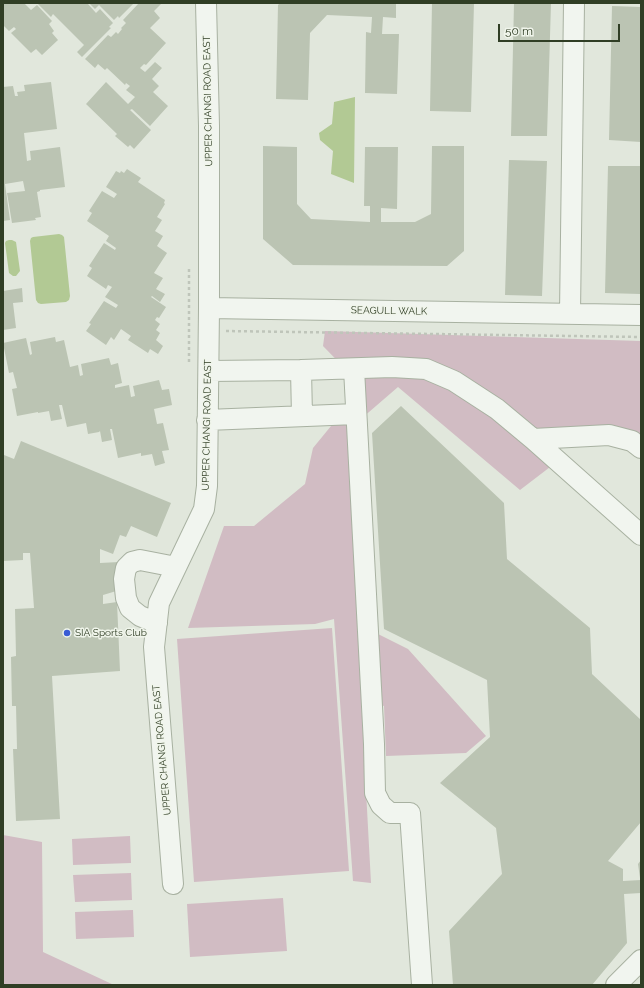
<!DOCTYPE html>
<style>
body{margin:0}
#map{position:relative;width:644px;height:988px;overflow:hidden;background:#e1e7dc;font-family:Raleway,sans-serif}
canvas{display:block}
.frame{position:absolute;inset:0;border:4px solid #303e25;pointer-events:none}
.scale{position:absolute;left:498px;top:24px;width:122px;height:18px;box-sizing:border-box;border:2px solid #303e25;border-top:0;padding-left:5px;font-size:12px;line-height:14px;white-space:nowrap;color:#303e25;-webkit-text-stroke:3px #f0f5eb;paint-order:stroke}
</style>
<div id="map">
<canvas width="644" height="988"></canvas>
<div class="frame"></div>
<div class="scale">50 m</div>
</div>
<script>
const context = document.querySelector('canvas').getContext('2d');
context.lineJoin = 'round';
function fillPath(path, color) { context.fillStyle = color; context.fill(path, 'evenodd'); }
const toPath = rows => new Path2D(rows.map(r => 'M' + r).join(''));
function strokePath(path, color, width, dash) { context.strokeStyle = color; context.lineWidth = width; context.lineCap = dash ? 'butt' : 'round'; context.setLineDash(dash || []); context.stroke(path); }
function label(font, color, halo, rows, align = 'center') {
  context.font = font + ' Raleway,sans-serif'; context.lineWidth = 3; context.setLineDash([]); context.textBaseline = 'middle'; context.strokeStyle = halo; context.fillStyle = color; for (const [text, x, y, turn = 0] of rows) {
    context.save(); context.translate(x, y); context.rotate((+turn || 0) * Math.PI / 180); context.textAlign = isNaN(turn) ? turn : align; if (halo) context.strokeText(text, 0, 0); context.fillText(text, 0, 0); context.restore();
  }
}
fillPath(toPath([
 [325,331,641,341,641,435,542,430,554,464,520,490,398,387,347,431,360,625,408,649,486,736,466,753,386,756,384,706,361,698,371,883,353,881,334,619,315,624,188,628,224,526,254,526,305,484,313,448,363,387,323,346],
 [332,628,349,871,194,882,177,639],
 [3,835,42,842,43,952,114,985,3,985],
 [130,836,131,863,73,865,72,839],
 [131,873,132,900,75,902,73,875],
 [283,898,287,951,190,957,187,904],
 [133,910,134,937,76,939,75,912]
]), '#d1bcc3');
fillPath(toPath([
 [355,97,354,183,331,174,333,151,320,140,319,133,332,124,334,102],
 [59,234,62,235,64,237,70,296,69,300,66,302,41,304,38,303,36,300,30,241,31,238,33,237],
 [9,240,12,240,16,242,20,271,16,276,13,276,9,273,5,243,6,241]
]), '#b2c994');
fillPath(toPath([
 [3,3,24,3,31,10,37,5,52,21,49,24,54,31,52,33,58,40,42,55,36,49,31,53,11,33,16,29,14,27,9,31,3,25],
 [37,3,89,3,88,4,96,13,100,9,113,23,109,27,111,28,82,57,77,52,84,45,53,14,51,17],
 [89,3,134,3,119,18,118,16,114,20,99,5,95,9],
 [139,3,160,3,161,4,154,11,160,18,150,28,166,43,146,65,144,64,140,68,145,72,155,62,162,68,152,79,159,86,153,92,168,106,150,126,132,109,130,110,151,130,134,149,130,145,128,147,115,136,117,134,86,104,106,82,128,104,135,97,126,90,130,86,126,83,125,85,107,68,105,70,98,64,95,68,85,59,108,35,111,37,116,32,118,34,122,29,121,28,126,23,123,20],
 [280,3,396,3,396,18,383,17,382,34,399,34,397,94,365,93,366,32,371,33,372,17,327,15,310,33,308,100,276,99,278,5],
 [432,3,474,3,471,112,430,111],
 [514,3,551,3,547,136,511,136],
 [612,6,641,7,641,142,609,140],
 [51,82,57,129,24,133,27,161,31,160,30,151,60,147,65,187,40,190,40,191,37,192,41,217,35,218,36,220,12,223,7,193,25,191,23,181,5,184,10,220,3,221,3,87,13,86,15,96,18,96,17,92,25,91,24,85],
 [263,146,297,147,297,204,311,219,370,222,370,206,364,206,365,147,398,147,397,209,381,208,381,222,415,222,431,214,432,146,464,146,464,251,447,266,293,265,263,239],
 [509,160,547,161,542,296,505,295],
 [608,166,641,166,640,294,605,293],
 [127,169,141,178,138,182,165,200,164,203,165,204,157,217,162,220,155,231,163,236,157,246,167,253,154,273,163,278,156,289,165,294,160,302,152,296,151,297,166,307,159,318,157,317,155,320,160,324,156,330,160,333,156,340,163,346,158,354,150,349,148,353,128,340,131,336,121,329,114,340,111,337,106,345,86,331,91,324,89,323,104,301,116,308,118,305,105,297,112,287,108,285,106,289,87,276,92,268,89,266,104,243,115,250,116,248,106,241,109,236,87,221,92,213,89,211,102,191,114,198,117,194,106,187,116,171,120,173,121,171,124,173],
 [22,288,23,302,13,303,16,328,3,330,3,291],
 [55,337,56,342,64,340,70,367,78,365,80,376,83,375,81,364,109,358,111,365,118,363,122,383,115,385,115,388,129,385,131,397,135,396,133,386,159,380,162,390,169,389,172,405,154,409,157,424,163,423,169,450,162,451,165,463,155,466,152,454,141,456,141,453,118,458,112,429,110,429,112,440,102,442,100,431,99,432,88,434,86,423,67,427,62,405,59,405,62,419,51,421,49,411,38,413,38,412,17,416,12,389,17,388,13,372,9,373,3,343,26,338,30,355,32,354,30,342],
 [401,406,504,503,507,559,590,628,592,674,641,720,641,822,608,861,623,869,623,881,641,880,641,893,624,894,627,943,592,985,453,985,449,931,502,874,496,828,440,783,490,737,487,680,384,629,372,433],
 [21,441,171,503,157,537,131,526,126,537,120,535,113,554,100,549,100,563,119,562,123,589,103,595,103,604,117,602,120,671,52,676,60,819,16,821,13,749,17,749,16,706,12,706,11,657,16,656,15,609,34,608,30,553,23,553,23,560,3,561,3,457,4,455,14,459],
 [641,860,641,878,640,878,638,864]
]), '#bbc4b3');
const minor = toPath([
 [209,308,641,315],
 [570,313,574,3],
 [354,369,374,744,375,793,381,805,390,813,410,813,422,985],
 [301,370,302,416],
 [209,371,301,370,392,367,426,369,454,381,497,409,533,439,641,535],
 [207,420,356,414],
 [533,439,609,435,632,441,641,448],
 [157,623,140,616,130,608,126,598,124,579,126,568,132,562,140,560,176,567],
 [173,884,154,647,159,603,204,509,207,486,209,308,209,126,206,3],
 [616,985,641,960]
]);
strokePath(minor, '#a8b1a1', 22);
strokePath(toPath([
 [226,331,641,337],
 [189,362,189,267]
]), '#bfc5ba', 2.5, [3, 3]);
strokePath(minor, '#f1f5ef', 20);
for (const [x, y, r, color] of [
 [67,633,4,"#395cd4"]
]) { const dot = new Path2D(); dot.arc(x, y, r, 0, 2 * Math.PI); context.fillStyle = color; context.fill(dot); strokePath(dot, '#f0f5eb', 1.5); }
label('10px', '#303e25', '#f0f5eb', [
 ["UPPER CHANGI ROAD EAST",208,101,-91],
 ["SEAGULL WALK",389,311,1],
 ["UPPER CHANGI ROAD EAST",207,425,-89],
 ["UPPER CHANGI ROAD EAST",162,750,-95]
]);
label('10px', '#303e25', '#f0f5eb', [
 ["SIA Sports Club",75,633]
], 'left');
</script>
